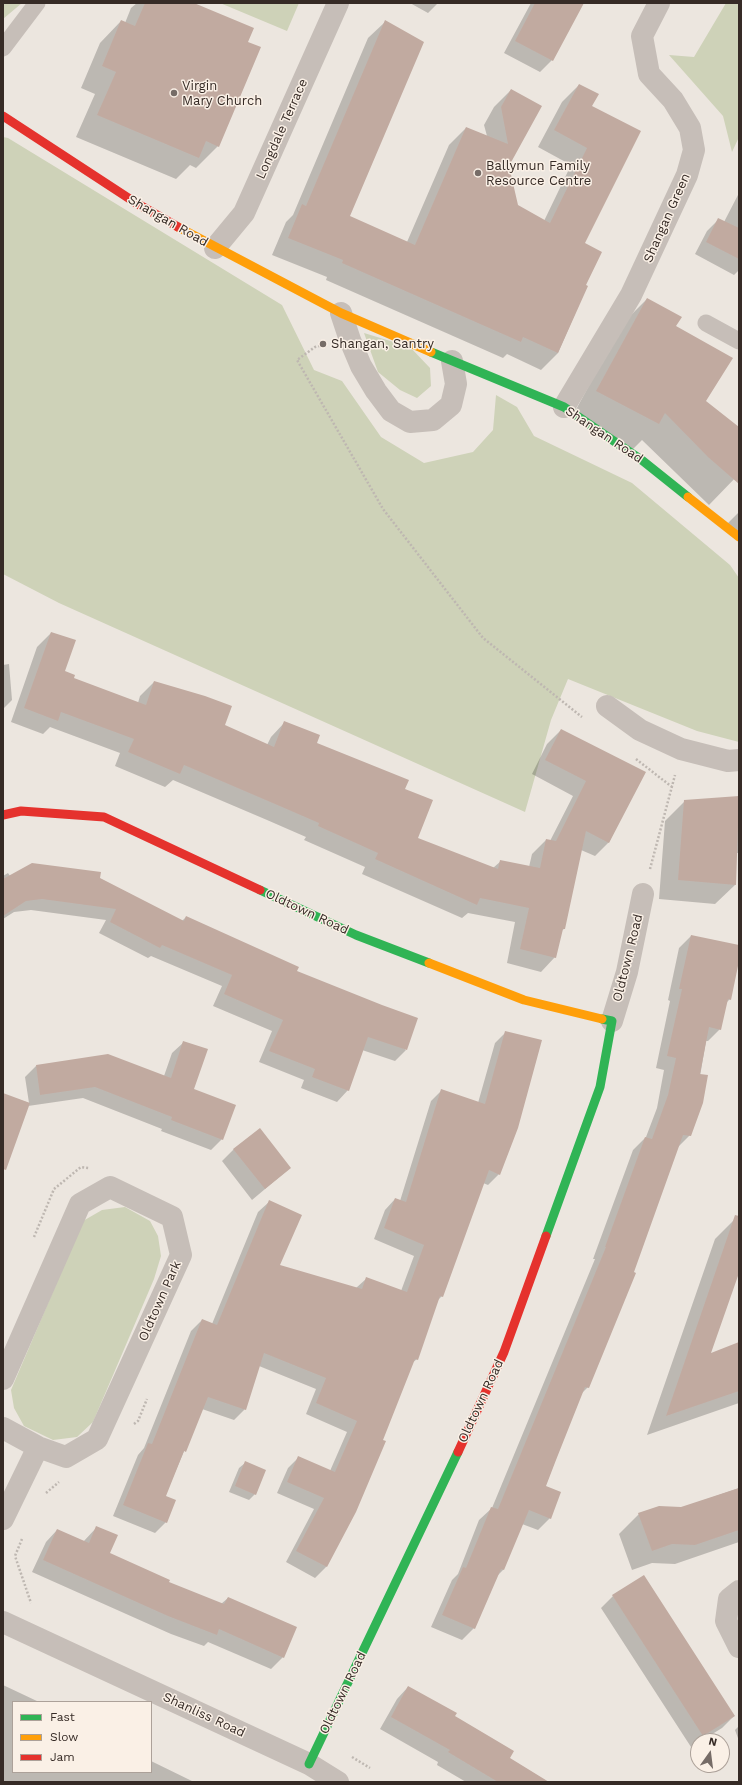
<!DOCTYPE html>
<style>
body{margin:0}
#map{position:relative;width:742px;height:1785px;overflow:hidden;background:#ece6df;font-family:"Work Sans",sans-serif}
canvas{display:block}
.frame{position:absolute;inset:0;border:4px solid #362b26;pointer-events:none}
.legend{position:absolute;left:12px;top:1701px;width:140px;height:72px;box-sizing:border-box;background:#faf0e6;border:1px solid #aca199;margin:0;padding:5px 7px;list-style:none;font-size:12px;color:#362b26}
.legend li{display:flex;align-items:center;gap:8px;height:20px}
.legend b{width:20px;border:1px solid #aca199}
.north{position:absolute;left:690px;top:1733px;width:40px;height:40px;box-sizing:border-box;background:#faf0e6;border:1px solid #aca199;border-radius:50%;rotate:14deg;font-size:11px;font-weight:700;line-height:16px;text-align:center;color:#362b26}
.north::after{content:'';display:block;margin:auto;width:14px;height:18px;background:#766c67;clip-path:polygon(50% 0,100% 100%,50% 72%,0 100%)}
</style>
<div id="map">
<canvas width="742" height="1785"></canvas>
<div class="frame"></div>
<ul class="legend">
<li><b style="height:5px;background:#30b455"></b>Fast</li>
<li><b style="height:5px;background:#ff9f0a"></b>Slow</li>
<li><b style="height:5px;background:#e5322d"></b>Jam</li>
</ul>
<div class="north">N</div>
</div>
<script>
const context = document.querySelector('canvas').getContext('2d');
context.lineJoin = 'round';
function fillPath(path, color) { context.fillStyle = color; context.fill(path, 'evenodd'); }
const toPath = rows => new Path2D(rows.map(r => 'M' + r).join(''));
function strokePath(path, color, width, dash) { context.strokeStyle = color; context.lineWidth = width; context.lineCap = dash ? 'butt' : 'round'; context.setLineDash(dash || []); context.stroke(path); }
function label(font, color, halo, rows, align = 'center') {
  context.font = font + ' "Work Sans",sans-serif'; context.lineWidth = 3; context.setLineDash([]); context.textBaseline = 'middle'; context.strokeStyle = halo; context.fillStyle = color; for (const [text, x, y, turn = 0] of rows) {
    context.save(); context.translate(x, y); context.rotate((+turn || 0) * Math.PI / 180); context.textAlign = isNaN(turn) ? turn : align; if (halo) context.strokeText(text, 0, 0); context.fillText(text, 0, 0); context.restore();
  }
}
fillPath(toPath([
 [3,3,22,3,3,19],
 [220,3,299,3,287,31],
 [726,3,739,4,739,137,732,152,723,116,669,55,694,57],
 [3,137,8,138,282,305,314,370,342,381,381,437,424,463,473,452,493,430,496,395,517,407,534,436,632,483,730,565,739,578,739,742,697,731,568,679,551,720,525,812,59,603,3,574],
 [364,333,410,347,430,368,431,386,417,398,400,390,378,372],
 [125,1207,150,1221,158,1236,161,1256,154,1279,93,1422,77,1437,53,1440,24,1426,14,1408,11,1390,83,1221,102,1210]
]), '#ced2b8');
fillPath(toPath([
 [137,3,191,3,247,43,218,146,196,168,190,165,176,179,76,137,95,94,81,88,100,43,121,21,125,23,131,8],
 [410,3,438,3,428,13],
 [531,3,583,3,552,60,540,72,504,53],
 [385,22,349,217,407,242,449,145,466,128,487,136,484,125,494,107,511,90,507,166,517,206,544,221,571,165,538,147,562,102,579,85,591,107,584,243,584,285,587,286,558,353,541,370,507,354,503,358,326,280,327,277,272,255,286,222,293,215,368,38],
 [739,193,739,270,734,275,695,254,707,231,719,219,724,222],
 [647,299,675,327,705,401,738,428,739,426,739,474,709,505,642,440,633,449,572,417,622,324],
 [739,512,739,538,726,525],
 [51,633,64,671,72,679,138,703,140,696,154,682,224,726,267,745,271,737,285,722,315,744,403,790,416,839,493,868,501,861,529,867,532,854,546,840,550,841,573,796,532,774,547,744,561,730,644,773,609,842,595,856,581,850,564,929,561,931,555,957,541,972,507,963,515,922,468,913,462,918,362,874,365,867,304,840,306,837,267,820,173,780,165,787,115,766,120,753,50,727,43,734,11,722,37,647],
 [9,664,12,700,3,709,3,665],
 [739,797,739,853,736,853,735,885,715,904,659,899,665,821,685,801],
 [8,873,10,876,99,878,182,921,186,917,296,972,406,1050,395,1061,362,1050,348,1090,337,1102,301,1088,304,1080,259,1062,272,1031,213,1006,222,986,151,956,148,958,99,933,106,920,31,910,14,912,3,919,3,876],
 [691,936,739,946,739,956,730,999,726,1003,720,1029,708,1041,706,1041,690,1135,677,1148,588,1387,581,1394,545,1487,550,1518,538,1530,522,1524,503,1570,497,1576,474,1628,462,1640,431,1627,452,1580,458,1574,479,1520,492,1508,595,1259,593,1259,633,1150,646,1137,657,1108,664,1070,656,1068,670,1001,668,1000,679,948],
 [506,1032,499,1174,488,1185,483,1183,442,1296,438,1300,417,1359,411,1364,355,1512,326,1567,315,1578,286,1562,314,1509,277,1493,288,1468,299,1457,330,1471,347,1432,306,1414,316,1389,259,1366,245,1409,234,1420,202,1409,165,1496,166,1522,155,1533,113,1516,138,1455,144,1448,191,1331,202,1320,212,1324,258,1212,269,1202,279,1266,356,1288,366,1279,401,1291,414,1256,374,1239,385,1210,395,1199,400,1201,431,1101,442,1090,478,1103,495,1043],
 [184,1042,193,1090,222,1139,211,1150,161,1131,162,1129,83,1098,28,1106,3,1163,3,1094,29,1103,25,1077,36,1066,164,1076,172,1053],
 [234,1149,290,1168,252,1200,222,1161],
 [735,1219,739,1220,739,1277,737,1276,709,1355,739,1343,739,1403,647,1435,715,1239],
 [245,1463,255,1494,249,1500,229,1492,239,1468],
 [739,1488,739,1542,675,1564,652,1563,632,1570,619,1534,639,1514,681,1508],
 [97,1527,109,1554,168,1583,221,1604,228,1598,283,1657,271,1669,208,1642,204,1646,171,1634,32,1572,46,1542,57,1530,83,1542],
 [613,1596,734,1716,722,1728,701,1741,698,1741,698,1743,691,1747,601,1608],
 [3,1685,39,1702,13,1702,13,1772,151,1772,151,1761,194,1782,3,1782],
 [408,1687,454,1716,509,1758,548,1782,466,1782,437,1765,438,1762,380,1729,397,1699],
 [739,1726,739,1741,735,1730]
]), '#0003');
fillPath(toPath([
 [145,3,194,3,254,28,248,42,261,47,219,147,206,141,199,158,97,115,116,72,102,66,121,20,135,26],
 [535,3,584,3,553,61,515,41],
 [385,20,424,42,350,216,415,245,466,127,508,144,501,107,511,89,542,106,509,166,518,205,550,223,587,148,554,130,579,84,599,94,592,106,641,131,585,243,602,252,586,285,588,286,558,353,523,337,521,342,342,263,343,260,288,238,302,204,306,206],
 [718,218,739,228,739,259,706,242],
 [647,298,682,317,676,326,733,358,706,401,739,427,739,484,708,457,665,413,659,424,596,391],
 [51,632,76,640,65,671,75,675,74,678,146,705,154,681,205,696,232,706,225,725,274,747,284,721,320,735,317,743,409,780,405,789,433,800,418,838,498,869,500,860,540,868,546,839,556,841,586,781,545,760,561,729,646,772,609,843,586,831,565,929,563,929,556,958,520,949,529,908,480,898,477,905,375,859,378,853,318,826,319,823,282,807,184,765,180,774,128,752,134,739,61,712,58,721,24,708],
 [739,796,736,885,678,880,684,800],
 [32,863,101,872,100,878,184,921,186,916,299,967,297,971,382,1005,418,1018,407,1050,368,1037,349,1091,312,1077,315,1069,269,1051,283,1020,224,994,232,975,162,945,160,948,110,922,116,909,42,899,26,901,3,916,3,879],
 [691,935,739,945,739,961,731,1000,728,999,721,1030,709,1027,700,1074,708,1075,703,1103,691,1136,683,1135,634,1272,636,1273,589,1388,585,1387,556,1460,546,1486,561,1492,551,1519,529,1510,504,1570,501,1569,475,1629,442,1615,463,1567,466,1568,491,1507,498,1509,606,1247,605,1247,645,1137,652,1139,668,1095,676,1058,667,1056,682,989,679,989],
 [505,1031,542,1040,518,1128,500,1175,489,1170,443,1297,440,1296,418,1360,415,1359,383,1440,386,1441,356,1512,327,1567,296,1551,324,1498,287,1482,298,1456,335,1472,357,1421,316,1403,326,1378,264,1353,246,1410,208,1397,186,1452,184,1451,166,1496,176,1500,167,1523,123,1505,148,1443,152,1444,202,1319,217,1325,269,1200,302,1215,280,1265,362,1289,366,1277,407,1292,424,1245,384,1228,395,1198,406,1202,441,1089,485,1104],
 [183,1041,208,1049,194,1089,236,1105,223,1140,171,1120,172,1117,95,1087,40,1095,36,1065,108,1054,171,1078],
 [3,1093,30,1103,6,1170,3,1169],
 [260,1128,291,1168,265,1189,233,1149],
 [735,1215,739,1216,739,1273,711,1353,739,1342,739,1391,666,1416],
 [245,1461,266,1470,256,1495,235,1486],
 [739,1488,739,1530,695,1545,672,1544,652,1551,638,1513,659,1506,681,1507],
 [96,1526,118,1535,110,1553,170,1580,169,1582,224,1604,228,1597,297,1627,284,1658,219,1629,217,1635,168,1616,43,1560,57,1529,89,1543],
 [644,1575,735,1716,703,1736,612,1595],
 [408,1686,457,1713,455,1716,514,1751,510,1758,549,1782,498,1782,448,1752,450,1750,391,1717]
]), '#c1aaa0');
strokePath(toPath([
 [324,345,315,347,297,360,383,509,483,638,582,717],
 [636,759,672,787],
 [650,869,675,775],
 [34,1237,54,1189,81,1167,89,1168],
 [134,1424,138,1421,147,1399],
 [46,1493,59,1482],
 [22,1539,15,1556,31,1603],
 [352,1757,370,1768]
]), '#beb7b1', 2.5, [2, 2]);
strokePath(toPath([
 [3,48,37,3],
 [706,323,739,341]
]), '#c6beb8', 17);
strokePath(toPath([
 [215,248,244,213,338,3],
 [341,313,350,340,361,366,376,391,391,411,410,422,433,420,451,405,456,384,452,361],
 [564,407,631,295,687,175,694,150,690,128,673,100,649,74,642,36,659,3],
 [607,706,640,730,681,749,728,761,739,760],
 [612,1021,627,972,643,894],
 [3,1379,80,1204,110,1187,172,1217,181,1255,97,1439,66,1457,38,1447,3,1428],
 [3,1519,38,1447],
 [739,1591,729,1599,726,1621,739,1647],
 [3,1622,309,1764,338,1782]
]), '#c6beb8', 22);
strokePath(toPath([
 [431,352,564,407,643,461,688,497],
 [260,890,356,935,429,963],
 [546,1236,600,1087,612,1021,602,1019],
 [309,1764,458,1452]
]), '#30b455', 9);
strokePath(toPath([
 [178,227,341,313,431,352],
 [688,497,739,537],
 [429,963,524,1000,602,1019]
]), '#ff9f0a', 9);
strokePath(toPath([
 [3,116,136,203,178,227],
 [3,815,21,811,104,817,260,890],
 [458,1452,504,1352,546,1236]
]), '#e5322d', 9);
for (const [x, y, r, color] of [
 [174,93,4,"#766c67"],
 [478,173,4,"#766c67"],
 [323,344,4,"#766c67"]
]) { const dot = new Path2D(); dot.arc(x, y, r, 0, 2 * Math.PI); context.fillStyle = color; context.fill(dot); strokePath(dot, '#faf0e6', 1.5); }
label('13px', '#362b26', '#faf0e6', [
 ["Virgin",182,86],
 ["Mary Church",182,101],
 ["Ballymun Family",486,166],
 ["Resource Centre",486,181],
 ["Shangan, Santry",331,344]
], 'left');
label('13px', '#362b26', '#faf0e6', [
 ["Longdale Terrace",282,129,-66],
 ["Shangan Green",667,218,-66],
 ["Shangan Road",168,221,30],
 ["Shangan Road",604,435,34],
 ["Oldtown Road",307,912,25],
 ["Oldtown Road",628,958,-76],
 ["Oldtown Park",160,1301,-66],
 ["Oldtown Road",481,1401,-65],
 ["Oldtown Road",343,1693,-64],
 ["Shanliss Road",204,1715,25]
]);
</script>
